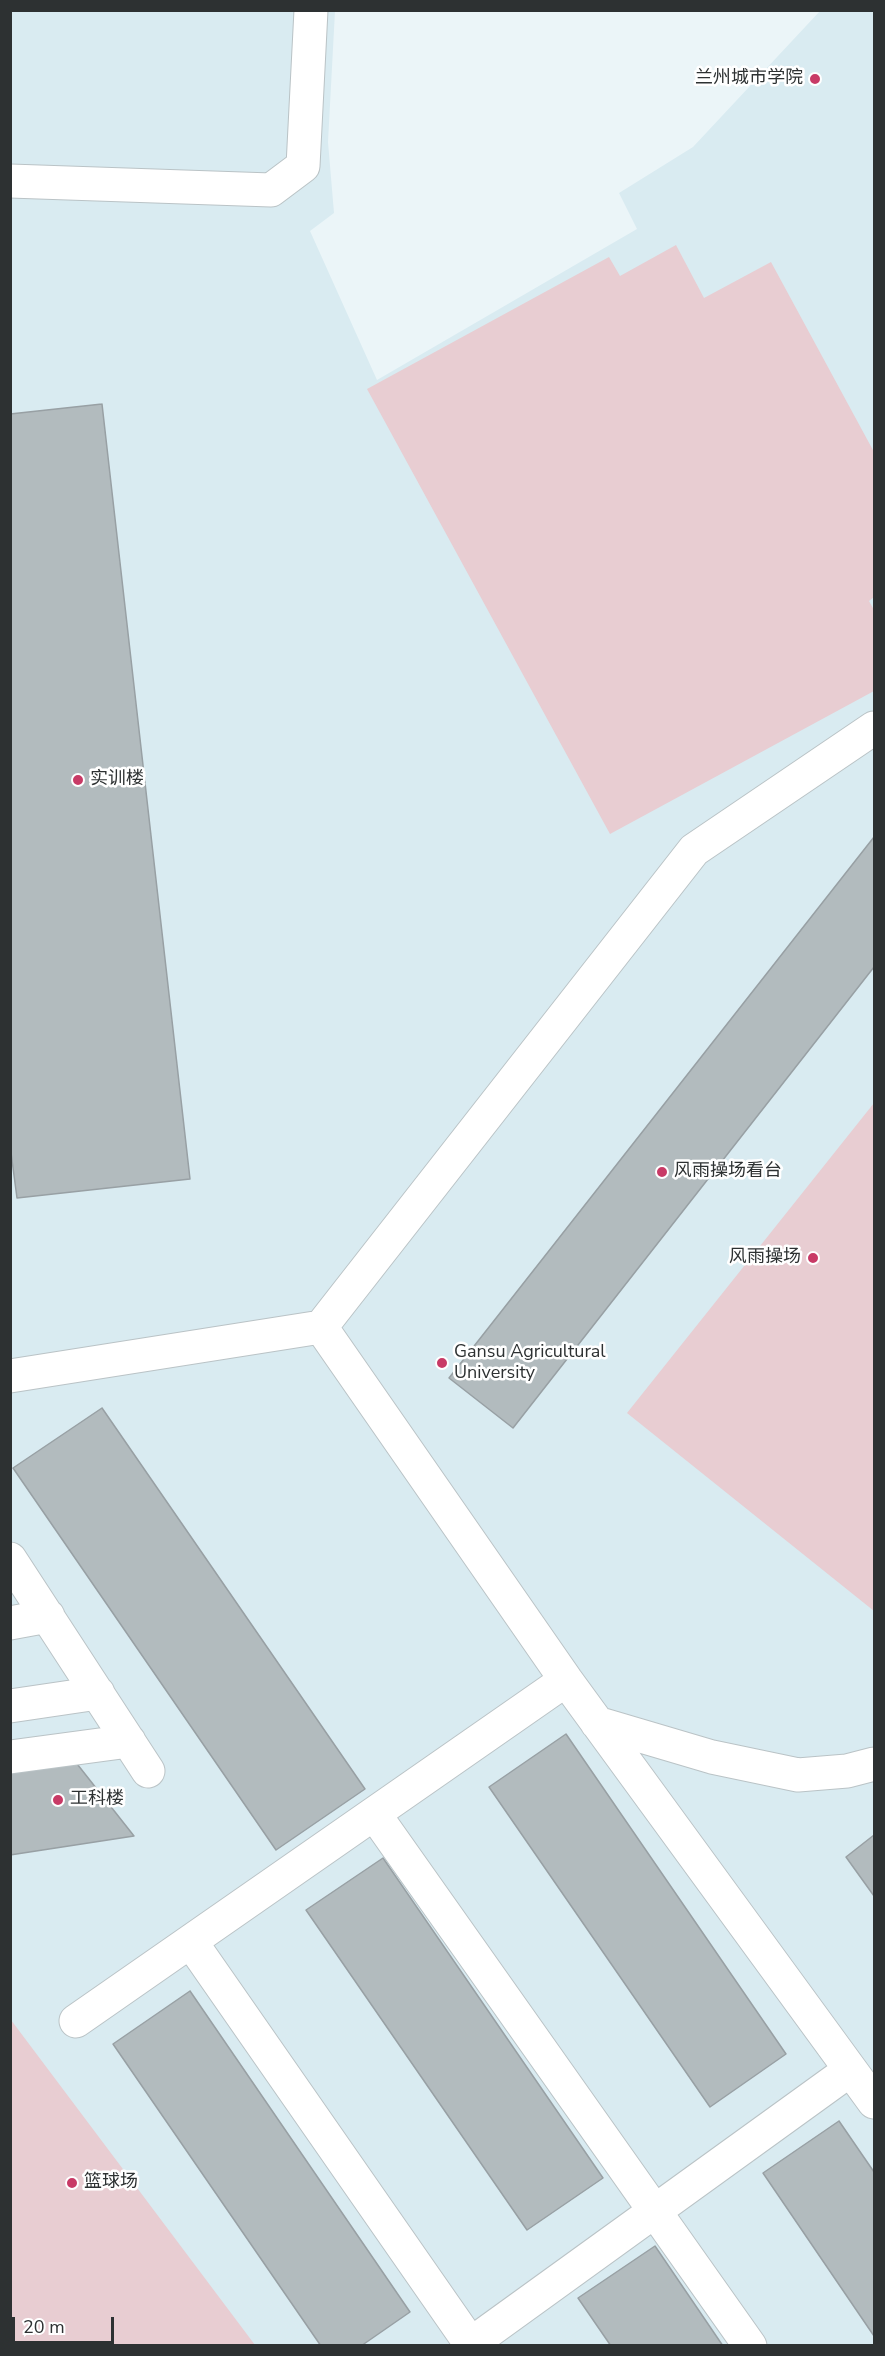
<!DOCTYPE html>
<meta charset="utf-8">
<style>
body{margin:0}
#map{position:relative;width:885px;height:2356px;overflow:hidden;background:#ebf5f8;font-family:"Nunito Sans",sans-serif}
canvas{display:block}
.frame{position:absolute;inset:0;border:12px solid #2d3132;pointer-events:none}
.scale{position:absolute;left:12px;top:2317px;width:102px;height:27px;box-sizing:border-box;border:3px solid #2d3132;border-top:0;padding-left:8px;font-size:18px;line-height:21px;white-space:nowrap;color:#2d3132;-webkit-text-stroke:4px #fff;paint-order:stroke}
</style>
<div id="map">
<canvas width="885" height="2356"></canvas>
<div class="frame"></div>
<div class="scale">20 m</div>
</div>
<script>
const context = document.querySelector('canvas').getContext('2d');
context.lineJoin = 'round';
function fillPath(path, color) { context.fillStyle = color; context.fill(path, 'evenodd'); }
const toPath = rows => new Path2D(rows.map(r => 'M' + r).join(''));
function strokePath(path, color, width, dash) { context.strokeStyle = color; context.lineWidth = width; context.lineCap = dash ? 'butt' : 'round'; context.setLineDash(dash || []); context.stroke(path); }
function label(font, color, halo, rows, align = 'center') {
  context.font = font + ' "Nunito Sans","Noto Sans SC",sans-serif'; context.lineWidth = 5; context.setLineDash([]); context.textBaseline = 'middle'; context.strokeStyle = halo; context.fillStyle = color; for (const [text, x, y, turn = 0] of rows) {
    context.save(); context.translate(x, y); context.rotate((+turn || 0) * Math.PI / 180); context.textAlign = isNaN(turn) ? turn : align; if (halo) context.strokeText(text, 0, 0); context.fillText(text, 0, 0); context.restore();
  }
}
fillPath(toPath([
 [11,11,335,11,328,142,334,213,310,231,377,380,637,229,619,193,693,147,820,11,874,11,874,2345,11,2346]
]), '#d9ebf1');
fillPath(toPath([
 [676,245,704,298,771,262,874,452,874,597,869,601,874,610,874,691,610,834,367,389,609,257,620,276],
 [874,1103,874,1611,627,1413],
 [10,2020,11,2020,255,2345,11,2345]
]), '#e8cdd2');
const building = toPath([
 [102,404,190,1179,17,1198,10,1145,10,414,102,404],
 [874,837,874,967,513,1428,449,1378,874,837],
 [102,1408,365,1789,276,1850,13,1468,102,1408],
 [566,1734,786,2054,710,2107,489,1787,566,1734],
 [70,1755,134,1836,10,1855,10,1763,70,1755],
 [874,1835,874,1896,846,1857,874,1835],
 [383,1858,603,2178,527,2230,306,1910,383,1858],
 [190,1991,410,2312,361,2346,321,2346,113,2044,190,1991],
 [839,2121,874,2172,874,2336,763,2173,839,2121],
 [655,2246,723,2346,611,2346,578,2298,655,2246]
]);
fillPath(building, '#b2bbbe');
strokePath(building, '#98a0a4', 1.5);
const minor = toPath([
 [10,181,271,190,303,166,311,10],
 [321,1327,566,1680,874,2102],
 [10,1376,321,1327,694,850,874,728],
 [10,1559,148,1771],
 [10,1623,48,1616],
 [10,1706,98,1693],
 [597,1723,712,1757,798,1775,847,1771,874,1764],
 [10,1757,129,1741],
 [375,1815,750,2346],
 [191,1942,472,2346],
 [76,2021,566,1680],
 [468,2346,850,2070]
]);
strokePath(minor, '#bac3c6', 35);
strokePath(minor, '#fff', 33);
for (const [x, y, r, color] of [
 [815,79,6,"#c83a66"],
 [78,780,6,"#c83a66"],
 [662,1172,6,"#c83a66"],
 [813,1258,6,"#c83a66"],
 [442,1363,6,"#c83a66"],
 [58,1800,6,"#c83a66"],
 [72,2183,6,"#c83a66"]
]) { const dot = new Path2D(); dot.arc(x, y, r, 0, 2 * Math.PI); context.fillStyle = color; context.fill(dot); strokePath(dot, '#fff', 2); }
label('18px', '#2d3132', '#fff', [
 ["兰州城市学院",803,79,"right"],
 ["实训楼",90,780],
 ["风雨操场看台",674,1172],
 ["风雨操场",801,1258,"right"],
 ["Gansu Agricultural",454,1353],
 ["University",454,1374],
 ["工科楼",70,1800],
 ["篮球场",84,2183]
], 'left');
</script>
